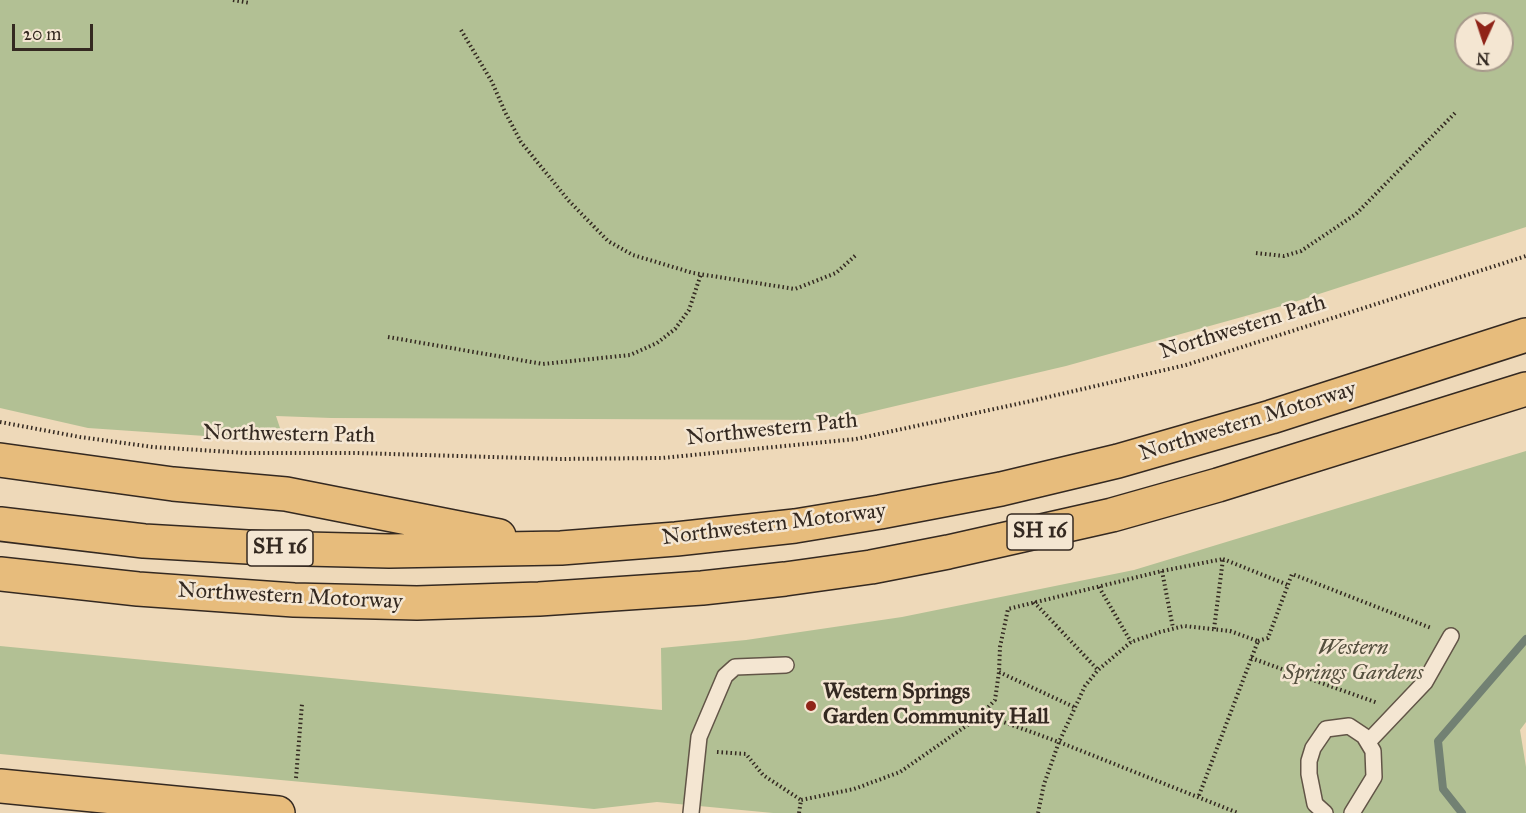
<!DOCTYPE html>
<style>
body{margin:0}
#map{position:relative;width:1526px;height:813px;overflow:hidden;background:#eed9b9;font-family:"IM FELL Great Primer",serif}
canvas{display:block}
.north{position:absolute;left:1454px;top:12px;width:60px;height:60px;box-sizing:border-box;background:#f4e6d2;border:2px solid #a79a8b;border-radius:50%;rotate:183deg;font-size:16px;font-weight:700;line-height:24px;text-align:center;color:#342921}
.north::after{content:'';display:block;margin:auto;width:21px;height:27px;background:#8f2418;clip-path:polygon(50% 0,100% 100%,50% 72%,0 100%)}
.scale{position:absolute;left:12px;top:24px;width:81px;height:27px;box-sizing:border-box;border:3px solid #342921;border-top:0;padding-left:8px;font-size:18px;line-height:21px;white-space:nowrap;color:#342921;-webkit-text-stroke:4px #f4e6d2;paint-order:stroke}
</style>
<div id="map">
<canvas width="1526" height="813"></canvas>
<div class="north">N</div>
<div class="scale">20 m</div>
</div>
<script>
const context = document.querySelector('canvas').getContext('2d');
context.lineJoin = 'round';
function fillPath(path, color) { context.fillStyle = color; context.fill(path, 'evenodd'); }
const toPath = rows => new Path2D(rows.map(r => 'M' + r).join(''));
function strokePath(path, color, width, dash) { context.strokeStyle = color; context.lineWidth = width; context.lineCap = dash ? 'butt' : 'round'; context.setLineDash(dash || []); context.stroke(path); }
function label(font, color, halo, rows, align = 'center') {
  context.font = font + ' "IM FELL Great Primer",serif'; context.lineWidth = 5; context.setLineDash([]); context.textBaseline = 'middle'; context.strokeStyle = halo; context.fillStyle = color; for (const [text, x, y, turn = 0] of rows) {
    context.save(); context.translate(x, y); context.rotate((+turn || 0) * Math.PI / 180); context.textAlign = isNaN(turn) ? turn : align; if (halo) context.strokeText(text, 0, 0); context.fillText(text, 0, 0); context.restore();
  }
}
fillPath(toPath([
 [0,0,1526,0,1526,227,1285,305,1066,366,836,420,331,418,276,416,282,434,205,436,88,428,0,408],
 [1466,24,1502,24,1502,60,1466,60],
 [1526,451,1526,722,1520,730,1526,767,1526,813,773,813,657,802,594,809,0,754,0,646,662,710,661,648,746,640,902,617,1134,570]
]), '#b2c094');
strokePath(toPath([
 [1462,813,1443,789,1438,741,1526,639]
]), '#728173', 8);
const lane = toPath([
 [1368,742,1425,682,1451,636],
 [691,813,699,737,725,676,735,667,786,665],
 [1325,813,1315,804,1309,774,1309,761,1313,748,1326,729,1349,726,1364,736,1373,751,1374,777,1352,813]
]);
const primary = toPath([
 [0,786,278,813]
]);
const highway = toPath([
 [0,460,173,484,286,494,499,536],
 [0,524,144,541,265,548,389,551,561,548,676,539,795,526,880,512,1001,489,1118,461,1271,417,1526,335],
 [0,574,138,589,294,600,417,603,539,599,702,588,785,579,871,567,948,552,1112,515,1218,485,1526,389]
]);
strokePath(lane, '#625547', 18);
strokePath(primary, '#342921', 36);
strokePath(highway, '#342921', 36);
strokePath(toPath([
 [233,0,250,3],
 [461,30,492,82,505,112,521,142,569,201,608,241,633,255,693,273,795,289,836,273,857,254],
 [1256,253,1284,256,1301,251,1356,214,1455,113],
 [388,337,543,364,630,355,657,343,675,329,689,310,701,274],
 [0,422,80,437,153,447,246,453,357,453,560,459,662,458,856,439,1031,401,1186,365,1526,256],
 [1223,559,1288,585],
 [1162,571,1173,628],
 [1099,587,1131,642],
 [1034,602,1098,670],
 [1258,641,1268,638,1292,574,1431,628],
 [1251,658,1378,703],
 [999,672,1074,707],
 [979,717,995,700,999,672,1000,647,1008,609,1162,571,1223,559,1214,629],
 [717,752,746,754,763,775,801,800],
 [296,778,302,704],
 [799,813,801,800,854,789,900,772,979,717,998,720,1059,742,1238,813],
 [1038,813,1044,784,1059,742,1085,686,1098,670,1131,642,1160,632,1184,626,1230,631,1258,641,1198,798]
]), '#342921', 4, [1.5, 3]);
strokePath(lane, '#f4e6d2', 15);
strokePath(primary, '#e7bc7c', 33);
strokePath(highway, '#e7bc7c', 33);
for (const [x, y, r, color] of [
 [811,706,6,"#8f2418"]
]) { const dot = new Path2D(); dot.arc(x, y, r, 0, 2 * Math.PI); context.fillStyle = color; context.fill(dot); strokePath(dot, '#f4e6d2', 2); }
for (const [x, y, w] of [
 [1040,532,66],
 [280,548,66]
]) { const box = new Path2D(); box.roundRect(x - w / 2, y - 18, w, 36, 4.5); context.fillStyle = '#f4e6d2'; context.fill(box); strokePath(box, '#342921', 1.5); }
label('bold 21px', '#342921', null, [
 ["SH 16",1040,532],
 ["SH 16",280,548]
]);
label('22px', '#342921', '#f4e6d2', [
 ["Northwestern Path",1243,328,-17],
 ["Northwestern Motorway",1248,422,-17],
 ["Northwestern Path",772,430,-6],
 ["Northwestern Path",289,435,1],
 ["Northwestern Motorway",774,525,-7],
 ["Northwestern Motorway",290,597,3]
]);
label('italic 22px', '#544f3e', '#f4e6d2', [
 ["Western",1353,649],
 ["Springs Gardens",1353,674]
]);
label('bold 22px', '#342921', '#f4e6d2', [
 ["Western Springs",823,693],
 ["Garden Community Hall",823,718]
], 'left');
</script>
